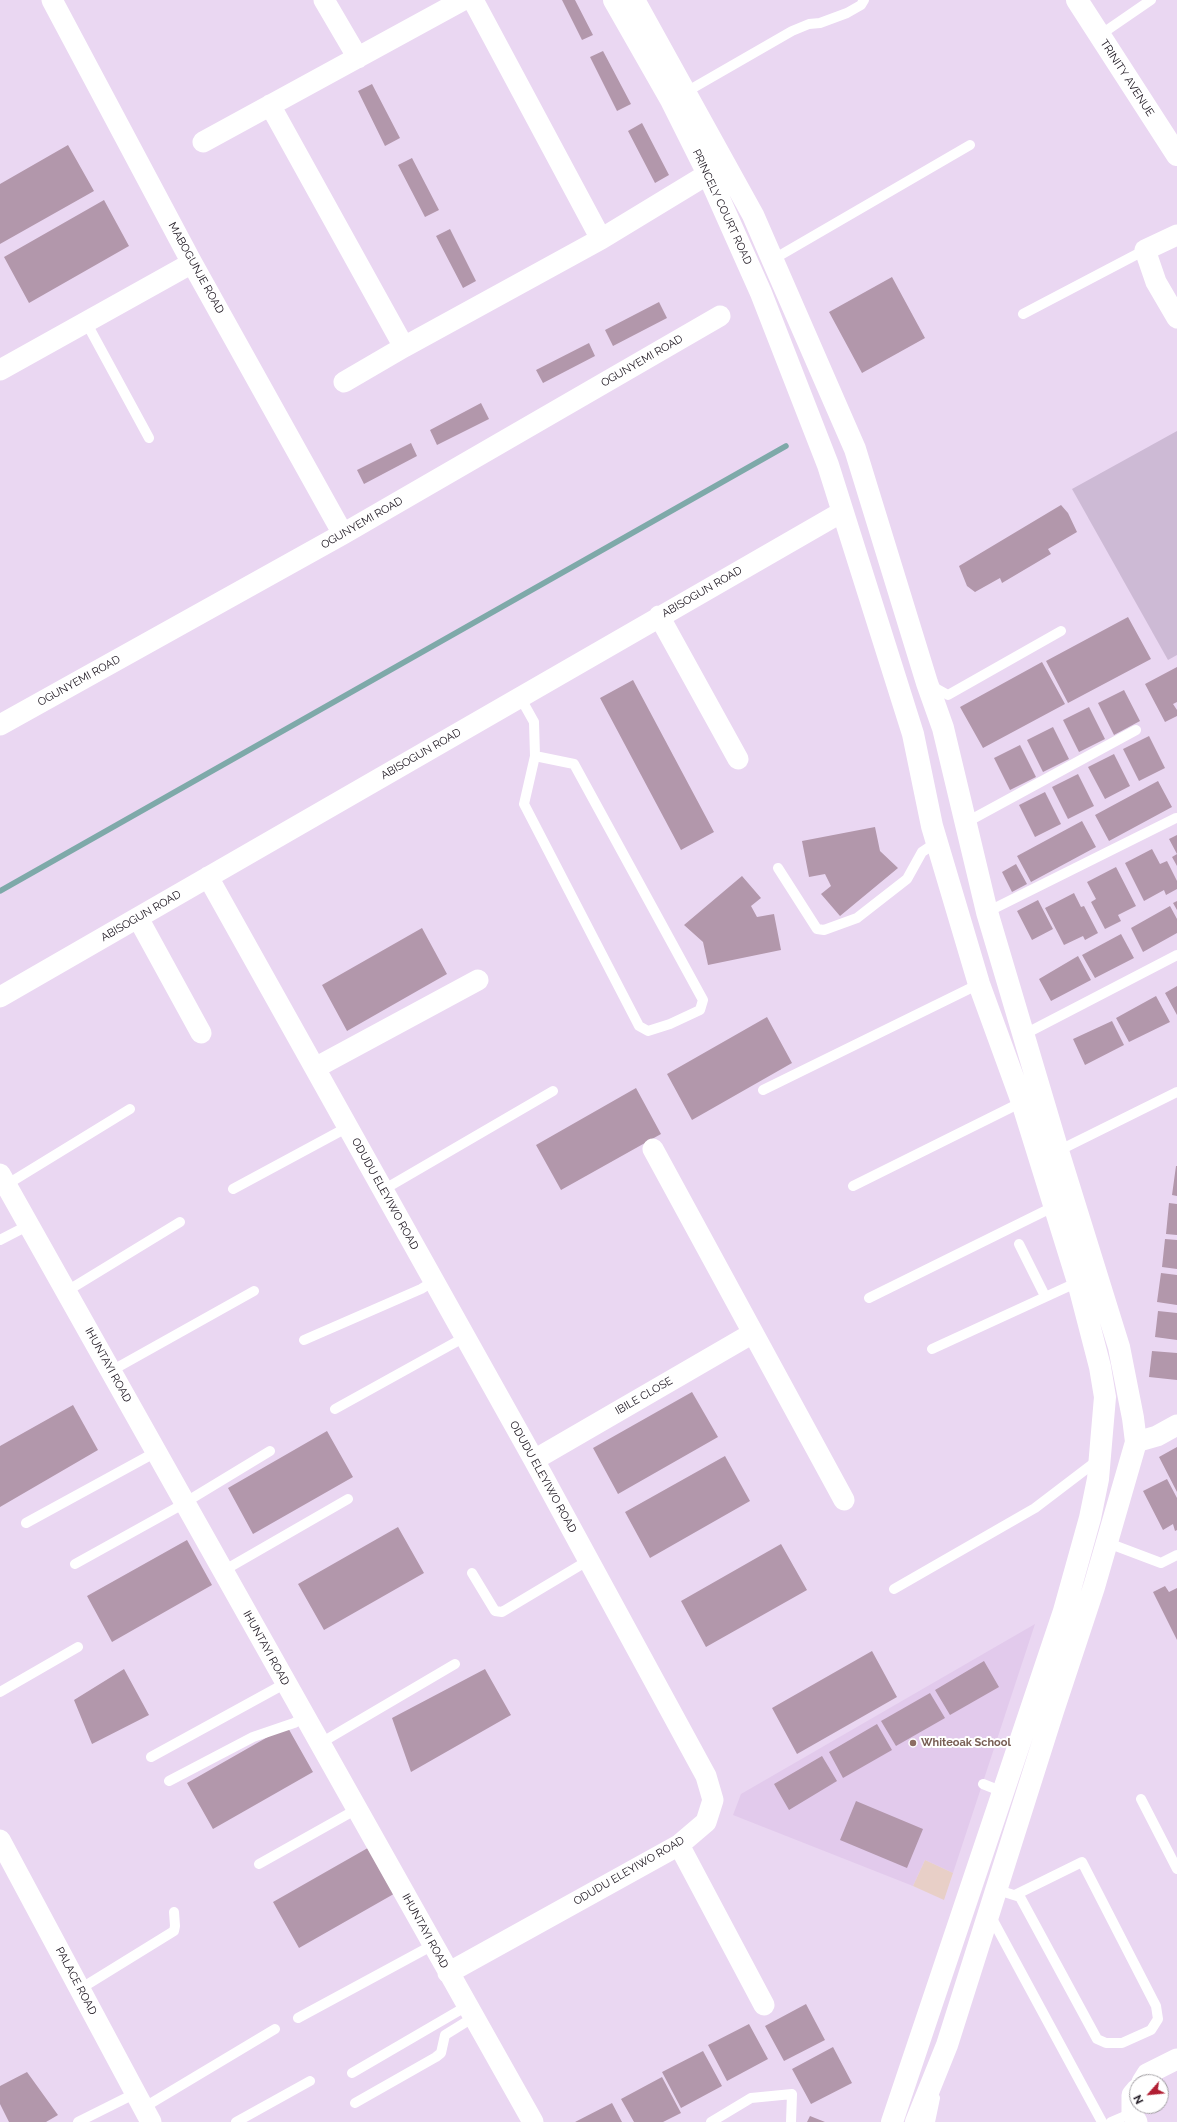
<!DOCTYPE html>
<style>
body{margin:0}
#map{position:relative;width:1177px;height:2122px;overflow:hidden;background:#ead7f2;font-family:Raleway,sans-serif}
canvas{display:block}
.north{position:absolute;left:1129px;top:2074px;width:40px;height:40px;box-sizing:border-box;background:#fff;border:1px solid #a4a1a5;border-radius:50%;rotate:243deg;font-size:11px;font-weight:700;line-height:16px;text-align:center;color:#1c151f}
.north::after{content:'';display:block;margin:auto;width:14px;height:18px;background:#b11e33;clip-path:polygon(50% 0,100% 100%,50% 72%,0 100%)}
</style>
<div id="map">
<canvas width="1177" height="2122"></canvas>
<div class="north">N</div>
</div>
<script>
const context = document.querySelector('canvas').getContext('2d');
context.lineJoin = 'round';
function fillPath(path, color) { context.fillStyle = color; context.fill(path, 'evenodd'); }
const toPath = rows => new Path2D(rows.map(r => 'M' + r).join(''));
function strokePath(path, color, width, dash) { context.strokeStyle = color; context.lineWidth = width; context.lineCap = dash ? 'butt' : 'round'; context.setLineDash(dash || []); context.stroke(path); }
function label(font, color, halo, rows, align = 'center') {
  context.font = font + ' Raleway,sans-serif'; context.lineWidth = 4; context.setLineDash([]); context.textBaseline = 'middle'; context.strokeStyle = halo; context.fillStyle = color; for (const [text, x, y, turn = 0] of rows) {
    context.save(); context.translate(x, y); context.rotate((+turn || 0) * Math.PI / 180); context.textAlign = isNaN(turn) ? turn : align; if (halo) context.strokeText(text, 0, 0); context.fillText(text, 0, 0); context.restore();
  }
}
fillPath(toPath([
 [1035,1624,953,1873,925,1860,913,1886,733,1815,741,1794]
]), '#e2caec');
fillPath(toPath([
 [925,1860,953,1873,944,1900,913,1886]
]), '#e8cfc7');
fillPath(toPath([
 [1177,431,1177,655,1168,660,1072,489]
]), '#cdbad5');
strokePath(toPath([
 [0,891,786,446]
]), '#7ea9a9', 5.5);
fillPath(toPath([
 [562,0,575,0,593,35,582,40],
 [603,51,631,104,617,111,590,57],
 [372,84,400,138,385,146,358,91],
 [642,123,669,175,655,183,628,131],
 [68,145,94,191,0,244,0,184],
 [412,158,439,210,425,217,398,165],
 [104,200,129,246,29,303,4,257],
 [450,229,476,281,463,288,436,236],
 [892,277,925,338,862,373,829,312],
 [659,302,667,318,613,346,605,330],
 [589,343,595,356,543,383,536,370],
 [481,403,489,419,437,445,430,430],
 [411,443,417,456,364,484,357,470],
 [1061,505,1068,513,1077,532,1048,549,1051,554,1002,583,1000,578,975,592,967,586,959,566],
 [1128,617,1151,659,1068,703,1046,661],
 [1042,662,1065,704,983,748,960,707],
 [1177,667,1177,702,1173,704,1177,710,1177,716,1165,722,1145,684],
 [633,680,714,832,681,850,600,698],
 [1124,690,1140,721,1114,735,1098,703],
 [1089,707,1105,739,1079,752,1063,720],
 [1053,727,1069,759,1043,772,1027,740],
 [1149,736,1165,768,1139,781,1123,749],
 [1020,745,1036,777,1010,790,994,758],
 [1114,754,1130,786,1105,799,1088,767],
 [1078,774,1094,806,1068,819,1052,787],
 [1158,781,1172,807,1109,841,1095,815],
 [1045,792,1061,824,1035,837,1019,805],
 [1082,821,1096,847,1031,882,1017,856],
 [875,827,880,851,898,868,840,916,821,894,831,886,825,874,809,877,802,841],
 [1177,835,1177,866,1172,857,1177,854,1169,839],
 [1152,849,1160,864,1167,861,1177,881,1177,889,1166,895,1164,890,1144,901,1125,863],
 [1016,864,1027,884,1012,892,1002,872],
 [1116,867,1136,906,1118,915,1121,921,1105,929,1091,902,1096,899,1087,882],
 [742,876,761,898,751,906,757,917,774,914,781,950,708,965,703,942,684,925],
 [1074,893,1081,907,1084,906,1098,933,1085,940,1083,936,1064,945,1045,908],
 [1038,900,1053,929,1032,940,1017,911],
 [1177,901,1177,910,1173,903],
 [1170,906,1177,919,1177,933,1143,952,1131,928],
 [422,928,447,974,347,1031,322,985],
 [1121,934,1134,958,1095,978,1082,955],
 [1078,956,1091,980,1051,1001,1039,979],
 [1177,986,1177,1015,1165,993],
 [1156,996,1170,1022,1129,1042,1116,1018],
 [767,1017,792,1063,692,1120,667,1074],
 [1112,1021,1124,1045,1085,1065,1073,1039],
 [636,1088,661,1134,561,1190,536,1145],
 [1176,1166,1177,1166,1177,1196,1172,1195],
 [1169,1203,1177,1204,1177,1235,1166,1234],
 [1165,1239,1177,1240,1177,1269,1162,1267],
 [1161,1273,1177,1275,1177,1305,1157,1302],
 [1158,1311,1177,1313,1177,1340,1155,1337],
 [1152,1351,1177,1353,1177,1380,1149,1377],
 [692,1392,718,1437,618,1494,593,1448],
 [73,1405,98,1450,0,1507,0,1446],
 [327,1431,353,1477,253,1534,228,1488],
 [1177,1447,1177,1492,1159,1457],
 [725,1456,750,1501,650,1558,625,1512],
 [1167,1479,1177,1498,1177,1530,1175,1531,1173,1524,1163,1530,1143,1491],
 [398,1527,424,1573,324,1630,298,1584],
 [187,1540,212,1585,112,1642,87,1596],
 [781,1544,807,1590,706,1647,681,1601],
 [1165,1586,1169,1592,1177,1588,1177,1640,1153,1592],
 [872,1651,897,1697,797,1754,772,1708],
 [984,1661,999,1687,950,1715,935,1690],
 [124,1669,149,1715,92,1744,74,1700],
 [485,1669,511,1715,411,1772,392,1718],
 [930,1693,945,1718,896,1746,881,1721],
 [877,1724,892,1750,843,1778,829,1752],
 [287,1726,313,1772,213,1829,187,1783],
 [822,1756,837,1781,789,1810,774,1784],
 [856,1801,923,1829,907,1868,840,1840],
 [373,1845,399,1891,299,1948,273,1902],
 [806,2004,825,2040,784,2061,765,2026],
 [749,2024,768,2059,727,2081,708,2045],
 [833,2047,852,2083,811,2104,792,2069],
 [703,2051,722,2086,681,2108,662,2072],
 [27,2072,58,2115,46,2122,9,2122,0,2104,0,2086],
 [662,2077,681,2113,663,2122,634,2122,621,2099],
 [612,2103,622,2122,575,2122],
 [810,2116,825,2122,807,2122]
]), '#b297ab');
strokePath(toPath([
 [1100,35,1151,0],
 [686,92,792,31,809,24,820,23,847,13,861,5,864,0],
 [772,260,970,145],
 [1023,314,1145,250],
 [86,322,149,438],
 [930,685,948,695,1061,631],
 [520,697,534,722,535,756,524,804,639,1026,648,1031,670,1024,700,1010,703,1000,574,764,535,756],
 [965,823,1136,730],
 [778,868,817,929,824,930,857,918,907,879,922,852,937,842],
 [987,912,1176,818],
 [1023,1035,1177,955],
 [763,1090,979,984],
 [1058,1151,1177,1092],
 [6,1185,130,1109],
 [853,1186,1022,1102],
 [233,1189,348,1127],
 [383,1190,553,1091],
 [0,1240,29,1225],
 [1019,1244,1045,1296],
 [67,1291,180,1222],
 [869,1298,1053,1207],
 [304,1340,421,1289,434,1281],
 [932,1349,1078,1282],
 [111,1371,254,1291],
 [335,1409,465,1337],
 [26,1523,156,1452],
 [1108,1543,1161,1563,1177,1555],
 [75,1564,176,1508,270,1451],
 [223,1571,348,1499],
 [472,1573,495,1611,502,1612,589,1560],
 [894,1589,1035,1508,1098,1460],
 [0,1692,78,1647],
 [319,1744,455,1664],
 [151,1757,286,1683],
 [169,1781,253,1737,294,1723,305,1717],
 [983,1784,1003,1792],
 [1141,1799,1177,1869],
 [259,1864,357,1809],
 [998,1890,1020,1897,1097,2039,1106,2043,1122,2043,1151,2030,1158,2019,1156,2006,1082,1862,1015,1895],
 [990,1915,1102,2122],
 [80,1989,174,1931,175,1926,174,1912],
 [298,2018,433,1945],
 [352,2073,467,2006],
 [355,2103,436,2057,441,2053,445,2035,474,2017],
 [143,2108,275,2029],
 [78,2122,136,2093],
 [236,2122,310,2081],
 [711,2122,751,2098,792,2094,791,2122],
 [930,2122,935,2098],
 [1111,2122,1132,2113]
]), '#fff', 10);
strokePath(toPath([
 [52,0,192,263,343,534],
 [324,0,358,58],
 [473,0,601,239],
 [270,105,404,347],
 [203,142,463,0],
 [1177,235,1145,250,1156,282,1177,318],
 [0,370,192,263],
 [344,382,404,347,601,239,708,174],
 [659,616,738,759],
 [0,725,343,534,720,316],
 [208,877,534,1460,706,1776,713,1800,706,1822,679,1845,448,1973],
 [138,918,201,1033],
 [0,997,842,512],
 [315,1068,478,980],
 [653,1149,844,1500],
 [0,1174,533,2122],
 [1136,1442,1157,1436,1177,1425],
 [534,1460,753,1333],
 [0,1840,151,2122],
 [679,1845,764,2005],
 [1142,2082,1147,2074,1177,2059],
 [1137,2122,1132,2113,1132,2095,1137,2089]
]), '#fff', 21);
strokePath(toPath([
 [614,0,671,100,708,174,761,293,828,465,913,734,932,826,979,984,1022,1102,1078,1282,1100,1367,1105,1397,1098,1479,1090,1518,1064,1611,892,2122],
 [634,0,753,215,855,449,927,683,943,728,987,912,1058,1151,1119,1347,1133,1418,1136,1442,1094,1587,1053,1711,947,2045,916,2122],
 [1077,0,1177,155]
]), '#fff', 22);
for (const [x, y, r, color] of [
 [913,1743,4,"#8d6e63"]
]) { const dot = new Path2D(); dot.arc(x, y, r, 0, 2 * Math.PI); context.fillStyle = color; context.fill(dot); strokePath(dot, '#fff', 1.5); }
label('11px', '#1c151f', '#fff', [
 ["TRINITY AVENUE",1127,78,57],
 ["PRINCELY COURT ROAD",722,207,65],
 ["MABOGUNJE ROAD",196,268,61],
 ["OGUNYEMI ROAD",642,361,-30],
 ["OGUNYEMI ROAD",362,523,-30],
 ["ABISOGUN ROAD",702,592,-30],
 ["OGUNYEMI ROAD",79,681,-29],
 ["ABISOGUN ROAD",421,754,-30],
 ["ABISOGUN ROAD",141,916,-30],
 ["ODUDU ELEYIWO ROAD",385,1194,61],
 ["IHUNTAYI ROAD",108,1365,61],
 ["IBILE CLOSE",644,1396,-30],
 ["ODUDU ELEYIWO ROAD",543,1477,61],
 ["IHUNTAYI ROAD",266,1648,61],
 ["ODUDU ELEYIWO ROAD",629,1871,-30],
 ["IHUNTAYI ROAD",425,1931,61],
 ["PALACE ROAD",76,1981,62]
]);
label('bold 11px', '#785e54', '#fff', [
 ["Whiteoak School",921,1743]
], 'left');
</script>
